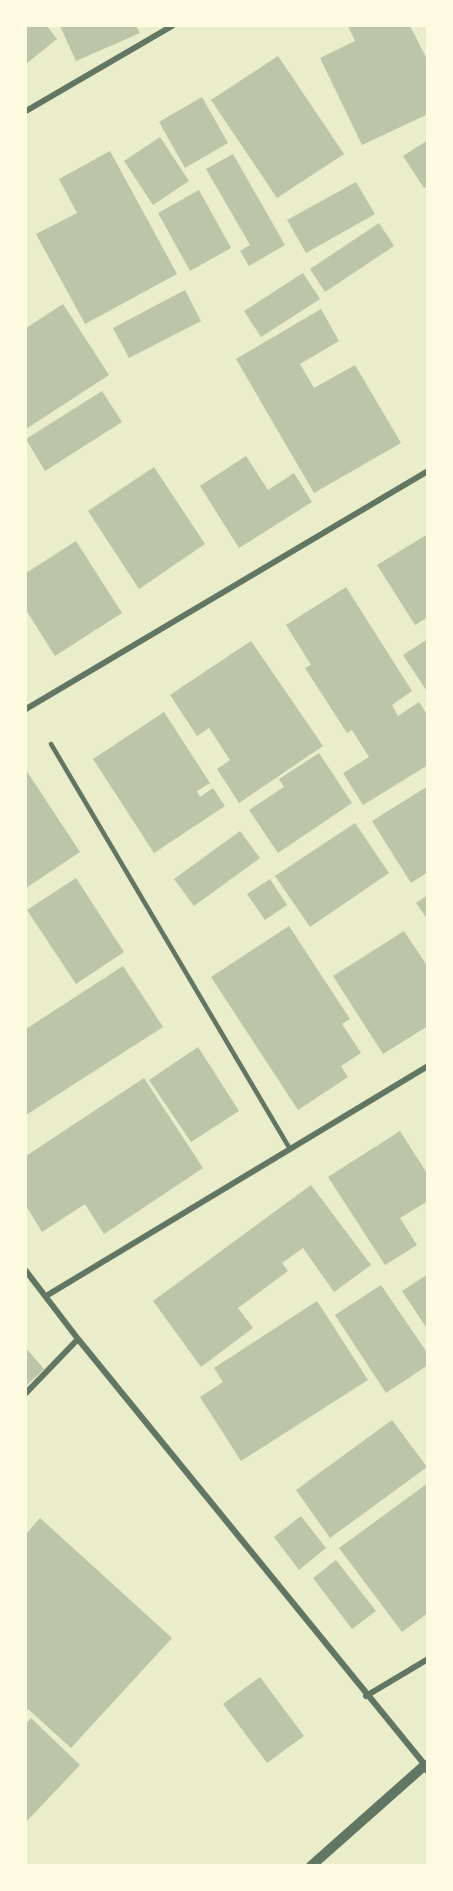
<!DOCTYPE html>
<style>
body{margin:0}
#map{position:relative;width:453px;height:1891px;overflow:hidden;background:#e9edc9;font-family:Mulish,sans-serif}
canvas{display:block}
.frame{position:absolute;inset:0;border:27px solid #fefae0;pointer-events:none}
</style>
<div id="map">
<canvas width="453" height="1891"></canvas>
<div class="frame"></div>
</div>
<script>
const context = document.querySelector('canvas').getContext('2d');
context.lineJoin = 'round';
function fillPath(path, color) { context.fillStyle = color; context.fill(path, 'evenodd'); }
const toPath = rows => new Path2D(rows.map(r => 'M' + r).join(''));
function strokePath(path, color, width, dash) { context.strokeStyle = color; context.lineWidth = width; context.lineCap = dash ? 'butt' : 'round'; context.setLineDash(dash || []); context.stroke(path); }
fillPath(toPath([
 [26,26,47,26,57,39,26,64],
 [60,26,136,26,140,33,76,61],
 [348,26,410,26,428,61,428,114,362,145,320,58,355,41],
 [278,56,344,154,277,198,211,100],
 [202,97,228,143,185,168,159,122],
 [160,137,189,181,153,205,124,161],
 [428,140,428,186,424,188,403,156],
 [110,151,177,274,85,324,36,234,77,213,59,179],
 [233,154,285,245,249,266,240,251,250,245,206,169],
 [356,182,375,214,306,253,287,220],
 [199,190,231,248,190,271,158,213],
 [379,223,394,246,325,292,310,269],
 [303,273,320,299,261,337,244,311],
 [185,290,201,321,129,358,113,328],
 [63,304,109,375,26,429,26,328],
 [321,309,339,341,300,364,314,388,355,365,401,443,314,493,236,359],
 [102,391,122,422,45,471,26,439],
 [246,456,268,490,294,473,312,502,239,548,200,486],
 [154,467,205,544,139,589,88,511],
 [428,534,428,617,415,625,377,565],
 [76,541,122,613,55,656,26,610,26,573],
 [346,587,412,691,392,705,398,716,419,702,428,716,428,765,363,805,343,773,369,757,352,730,347,733,305,668,311,665,286,625],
 [428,639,428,693,403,655],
 [251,641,323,746,239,803,217,769,230,760,209,728,197,736,170,695],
 [164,712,210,783,197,791,200,797,213,788,225,806,154,853,93,759],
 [319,753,352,803,278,853,249,810,284,787,279,779],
 [26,770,80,852,26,888],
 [428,786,428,872,411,883,372,821],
 [355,823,389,873,310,927,275,876],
 [240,831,260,858,194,906,174,879],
 [76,878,124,952,76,984,27,910],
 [270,879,287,905,265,920,247,894],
 [428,895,428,920,416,903],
 [289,926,350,1019,342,1024,361,1053,341,1066,348,1077,298,1110,211,977],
 [404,931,428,967,428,1026,383,1054,333,976],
 [123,966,163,1027,26,1115,26,1029],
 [198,1047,239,1111,191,1142,149,1080],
 [144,1078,203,1168,104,1234,85,1204,42,1232,26,1206,26,1156],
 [400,1131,428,1175,428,1201,400,1218,417,1245,385,1265,328,1177],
 [311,1185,371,1265,334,1292,303,1248,282,1263,288,1271,238,1308,253,1328,201,1367,153,1301],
 [428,1274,428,1330,402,1291],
 [381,1285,428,1354,428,1365,386,1393,335,1315],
 [317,1301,368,1380,241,1461,200,1397,223,1382,214,1368],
 [26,1348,44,1369,26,1386],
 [392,1420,427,1467,330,1538,296,1490],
 [428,1483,428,1613,402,1632,339,1548],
 [301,1516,326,1548,299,1570,274,1537],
 [40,1518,172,1638,71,1748,28,1709,26,1712,26,1534],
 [336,1560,376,1611,352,1629,313,1578],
 [260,1677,304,1736,267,1763,223,1704],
 [31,1718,80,1765,26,1822,26,1724]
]), '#bcc5a7');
strokePath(toPath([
 [51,744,290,1149]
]), '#617663', 4.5);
strokePath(toPath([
 [26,111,172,26],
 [26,709,428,471],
 [26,1271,78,1339,425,1765],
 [46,1296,428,1066],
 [26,1393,78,1339],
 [366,1696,428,1659]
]), '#617663', 6);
strokePath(toPath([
 [311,1866,425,1765,428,1769]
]), '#617663', 10);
</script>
